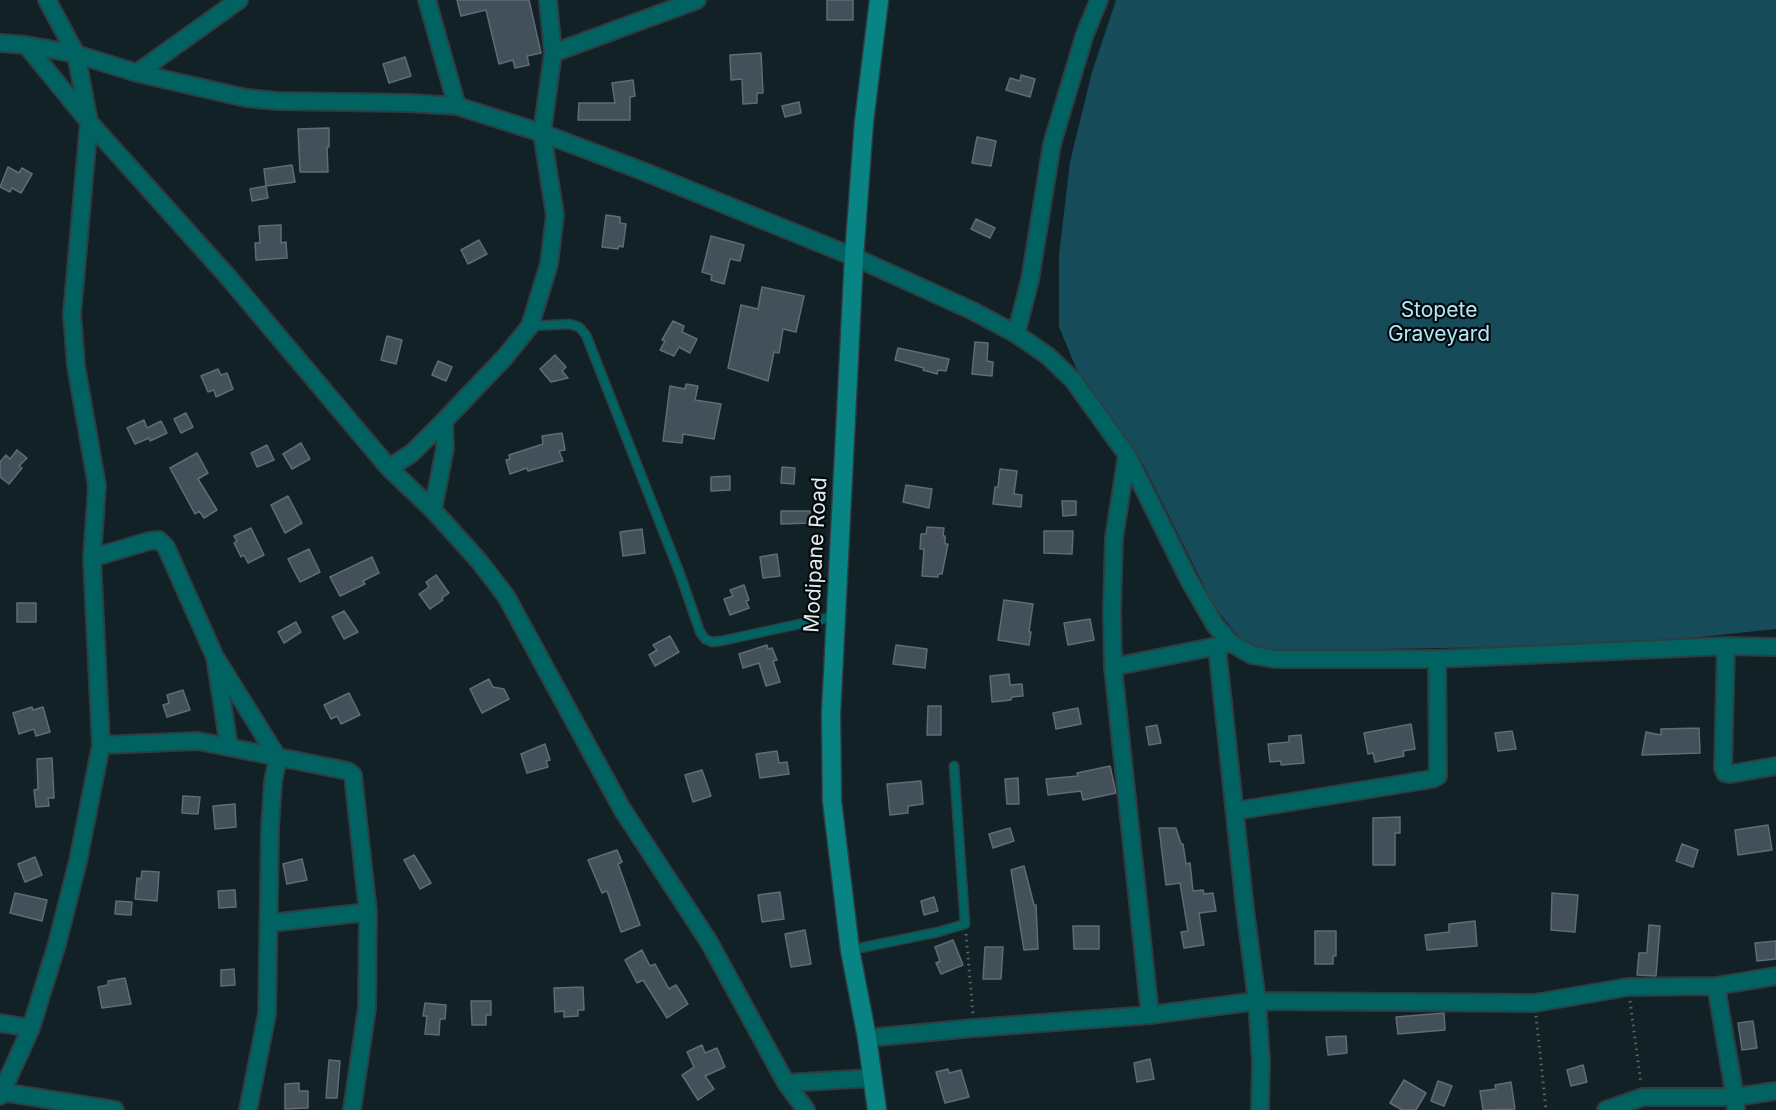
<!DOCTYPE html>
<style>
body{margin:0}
canvas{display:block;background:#122126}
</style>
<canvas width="1776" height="1110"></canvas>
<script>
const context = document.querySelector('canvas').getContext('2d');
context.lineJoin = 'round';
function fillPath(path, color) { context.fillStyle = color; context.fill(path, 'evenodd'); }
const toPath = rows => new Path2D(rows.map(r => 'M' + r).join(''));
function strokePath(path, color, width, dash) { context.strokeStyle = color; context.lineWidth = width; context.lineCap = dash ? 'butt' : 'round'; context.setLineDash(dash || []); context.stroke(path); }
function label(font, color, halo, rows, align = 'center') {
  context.font = font + ' Inter,sans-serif'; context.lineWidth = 4.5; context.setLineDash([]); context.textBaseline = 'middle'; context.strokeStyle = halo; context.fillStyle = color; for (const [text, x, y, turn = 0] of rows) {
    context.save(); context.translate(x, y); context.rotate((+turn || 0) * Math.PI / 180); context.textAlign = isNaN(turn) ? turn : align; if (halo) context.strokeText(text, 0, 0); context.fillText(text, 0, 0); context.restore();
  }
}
fillPath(toPath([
 [1116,0,1776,0,1776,629,1623,645,1261,651,1242,641,1214,606,1143,464,1079,375,1059,327,1059,255,1070,162,1092,72]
]), '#164b59');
const building = toPath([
 [457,0,529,0,541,53,527,56,529,65,515,68,513,60,499,64,486,10,461,16,457,0],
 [827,0,853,0,853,20,827,20,827,0],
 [761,53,763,93,757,93,757,103,743,104,742,79,731,80,730,55,761,53],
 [405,57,411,76,389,83,383,64,405,57],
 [1021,75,1035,79,1030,97,1006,90,1010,78,1020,81,1021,75],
 [633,80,635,96,630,97,630,120,578,120,579,103,615,103,612,83,633,80],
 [799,102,801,113,785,117,782,106,799,102],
 [329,128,329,147,327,147,328,172,300,172,298,129,329,128],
 [977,137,996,141,991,166,972,163,977,137],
 [292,165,295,182,266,186,264,169,292,165],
 [8,167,19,173,22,168,32,174,21,193,12,188,10,192,0,187,8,167],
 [266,186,268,198,252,201,250,189,266,186],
 [606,215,620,217,620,223,626,224,623,247,619,246,618,249,602,247,606,215],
 [976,219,995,228,990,238,971,229,976,219],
 [281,225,281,243,286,242,287,258,256,260,255,243,260,243,259,226,281,225],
 [711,236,744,245,740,261,730,259,724,284,711,280,712,275,702,272,711,236],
 [479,240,487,254,468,264,461,250,479,240],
 [762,287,804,296,796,332,783,329,779,353,774,352,768,381,728,368,741,305,758,309,762,287],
 [673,321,684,326,682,332,697,339,690,353,679,347,674,356,660,350,665,341,662,340,673,321],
 [387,336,402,340,396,364,381,360,387,336],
 [975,342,988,343,987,361,993,362,992,376,972,374,975,342],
 [898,348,949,359,946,371,938,370,937,374,923,370,924,368,895,360,898,348],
 [555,355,566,367,562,371,568,378,551,382,540,369,555,355],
 [438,361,452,367,446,381,432,375,438,361],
 [218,369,221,375,227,373,233,389,216,397,214,390,208,392,201,376,218,369],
 [686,384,698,386,695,400,721,404,714,439,683,434,682,443,663,441,670,386,685,389,686,384],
 [186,413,193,427,181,433,174,419,186,413],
 [144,420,147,428,161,421,167,433,150,441,149,438,135,444,127,428,144,420],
 [562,433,565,450,559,451,563,461,528,471,527,468,510,474,506,460,510,459,509,455,543,444,542,436,562,433],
 [301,443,310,459,292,469,283,454,301,443],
 [267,445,274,460,257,467,251,453,267,445],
 [17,450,27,458,19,466,22,468,9,484,0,477,0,462,6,455,10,459,17,450],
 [197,453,208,473,198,479,217,510,204,518,199,511,195,514,170,468,197,453],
 [782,467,795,468,794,484,781,483,782,467],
 [1000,469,1017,471,1014,494,1022,495,1021,507,993,504,995,487,998,487,1000,469],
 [730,476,730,490,711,491,711,477,730,476],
 [906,485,932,489,929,508,903,502,906,485],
 [288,496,302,523,285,533,271,505,288,496],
 [1062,501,1076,501,1076,515,1063,516,1062,501],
 [781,511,810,511,810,523,781,524,781,511],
 [927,527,944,528,943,536,945,536,945,544,948,544,942,574,938,574,938,577,922,576,924,549,920,549,921,534,926,534,927,527],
 [251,528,264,555,248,563,244,555,241,557,234,543,237,541,234,536,251,528],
 [642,529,645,553,623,556,620,532,642,529],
 [1044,531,1073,531,1072,554,1044,553,1044,531],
 [309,549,320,572,300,582,288,559,309,549],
 [777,554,780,576,763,578,760,557,777,554],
 [372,557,379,573,363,581,365,584,340,596,330,577,372,557],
 [436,575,449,593,442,598,443,600,430,609,419,594,429,587,426,582,436,575],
 [744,585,749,600,746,601,749,608,730,615,724,599,733,596,730,590,744,585],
 [1004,600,1033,604,1029,632,1031,632,1029,645,998,640,1004,600],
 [17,603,36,603,36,622,17,622,17,603],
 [344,611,358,632,344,639,332,617,344,611],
 [1090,619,1094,640,1068,645,1064,623,1090,619],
 [296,622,301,632,284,643,278,632,296,622],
 [670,636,679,652,655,666,649,655,657,650,653,645,670,636],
 [767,645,768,649,772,648,777,660,773,661,780,682,766,686,759,663,743,668,739,654,767,645],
 [896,645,927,649,925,668,893,664,896,645],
 [1009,674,1010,685,1022,684,1023,696,1012,697,1011,700,992,702,990,676,1009,674],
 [489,679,493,687,504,689,509,699,482,713,470,689,489,679],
 [183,690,190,710,167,717,163,705,169,703,167,695,183,690],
 [349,693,360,715,341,724,337,716,331,719,324,705,349,693],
 [928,706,941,706,941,735,927,735,928,706],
 [32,707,33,710,43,707,50,732,36,736,34,729,19,734,13,713,32,707],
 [1078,708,1081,724,1056,729,1053,713,1078,708],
 [1411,724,1415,749,1403,751,1404,756,1375,762,1373,753,1368,754,1364,733,1411,724],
 [1157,725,1161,743,1149,745,1146,727,1157,725],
 [1699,728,1700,753,1642,755,1646,732,1661,735,1661,729,1699,728],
 [1512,731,1516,749,1498,751,1495,733,1512,731],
 [1301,735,1304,763,1281,765,1281,761,1270,762,1268,744,1289,742,1289,736,1301,735],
 [545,744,550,760,546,761,548,767,527,773,521,754,545,744],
 [777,751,779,763,787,762,789,774,760,778,756,754,777,751],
 [52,758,54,798,48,798,49,806,36,807,34,790,38,789,37,759,52,758],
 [1110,766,1116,793,1083,800,1081,791,1048,795,1046,779,1078,776,1077,773,1110,766],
 [702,770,711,796,693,802,685,775,702,770],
 [1018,778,1019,804,1007,804,1005,779,1018,778],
 [921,781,923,804,908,806,908,813,890,815,887,784,921,781],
 [183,796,200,797,198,814,182,813,183,796],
 [235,804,236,827,215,829,213,806,235,804],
 [1400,817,1400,833,1395,833,1395,865,1373,865,1373,818,1400,817],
 [1768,825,1772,850,1738,855,1735,830,1768,825],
 [1010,828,1014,841,993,848,989,834,1010,828],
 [1159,828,1176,828,1181,844,1183,844,1186,864,1190,863,1193,891,1203,890,1204,894,1213,893,1216,911,1199,913,1204,945,1184,948,1181,932,1188,931,1180,883,1166,885,1159,828],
 [1682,844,1698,850,1693,867,1676,861,1682,844],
 [617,850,622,862,618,864,640,925,621,932,607,891,602,893,588,860,617,850],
 [414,855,431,883,420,889,404,860,414,855],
 [35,857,42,875,25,882,18,864,35,857],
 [302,859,307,880,287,884,283,864,302,859],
 [1024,866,1034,905,1036,905,1038,949,1024,950,1011,870,1024,866],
 [142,871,159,872,157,901,135,899,137,878,141,879,142,871],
 [235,890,236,907,219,908,218,891,235,890],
 [780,892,784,919,762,922,758,895,780,892],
 [15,893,47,900,42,921,10,913,15,893],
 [1552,893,1578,895,1575,932,1551,930,1552,893],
 [934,897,938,911,924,915,921,901,934,897],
 [116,901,132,902,131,915,115,914,116,901],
 [1475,921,1477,946,1427,950,1425,935,1449,932,1449,924,1475,921],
 [1649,925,1660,926,1656,976,1637,975,1639,953,1647,953,1649,925],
 [1073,926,1099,926,1099,949,1074,949,1073,926],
 [805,930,811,964,791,967,785,934,805,930],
 [1315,931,1336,931,1336,956,1333,956,1333,964,1315,964,1315,931],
 [953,940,963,965,941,974,936,963,940,961,935,947,953,940],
 [1776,941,1776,959,1757,961,1755,943,1776,941],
 [985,947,1003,947,1001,979,983,979,985,947],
 [642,950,650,966,655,964,669,989,676,985,688,1004,667,1018,643,980,637,983,625,960,642,950],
 [234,969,235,985,221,986,221,970,234,969],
 [125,978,131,1004,102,1008,98,987,108,985,108,981,125,978],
 [583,987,584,1010,578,1010,578,1016,564,1017,564,1011,555,1012,554,988,583,987],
 [471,1001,491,1001,491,1015,486,1015,486,1025,472,1025,471,1001],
 [425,1003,446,1005,445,1019,440,1019,439,1035,425,1034,427,1016,423,1016,425,1003],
 [1444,1013,1445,1030,1398,1034,1396,1017,1444,1013],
 [1753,1021,1757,1048,1742,1050,1738,1023,1753,1021],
 [1346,1036,1347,1053,1328,1055,1326,1037,1346,1036],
 [702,1045,705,1053,717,1048,725,1067,705,1076,714,1089,698,1100,682,1075,694,1067,687,1052,702,1045],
 [1150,1059,1154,1079,1137,1082,1134,1063,1150,1059],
 [329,1060,340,1061,337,1098,326,1098,329,1060],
 [1583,1065,1587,1082,1571,1086,1567,1070,1583,1065],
 [948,1069,949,1073,961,1070,969,1097,945,1103,936,1072,948,1069],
 [1404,1080,1426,1093,1416,1110,1402,1110,1390,1103,1404,1080],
 [1438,1081,1452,1086,1444,1106,1431,1101,1438,1081],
 [1511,1082,1515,1109,1483,1110,1480,1091,1496,1089,1495,1085,1511,1082],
 [299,1083,299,1091,308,1091,308,1108,285,1109,285,1084,299,1083]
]);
fillPath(building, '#434f59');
strokePath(building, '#5f6c77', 1.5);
const lane = toPath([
 [530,326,570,324,579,327,586,335,680,574,700,632,705,639,712,642,721,641,836,616],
 [850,950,938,932,965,924,954,766]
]);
const street = toPath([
 [427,0,457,106],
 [0,43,26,45,76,54,137,73,246,98,277,101,408,103,457,106,542,133,640,170,854,257,973,311,1016,334,1048,356,1073,380,1127,455,1189,580,1215,625,1231,643,1252,655,1275,659,1437,659,1726,646,1776,647],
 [26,45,89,122,229,278,389,468,433,510,479,561,506,596,622,809,709,942,786,1083,806,1110],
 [553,53,697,0],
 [137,73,239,0],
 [1016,334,1030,280,1052,144,1085,34,1099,0],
 [1127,455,1114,538,1112,610,1113,667,1150,1015],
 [389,468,412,453,444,421],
 [433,510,445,448,444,421,505,357,530,326,549,264,555,215,542,133,553,53,548,0],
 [92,558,149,541,159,540,166,547,215,657,229,747],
 [1726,646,1723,768,1725,773,1730,774,1776,766],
 [1217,647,1245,909,1257,1001,1261,1062,1260,1110],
 [215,657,278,758,273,782,270,829,267,1014,248,1110],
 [1113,667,1227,644],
 [101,745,198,741,348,771,353,775,368,912,367,1008,352,1110],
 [1235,811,1432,779,1438,776,1437,659],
 [270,923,368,912],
 [1716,986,1735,1097,1736,1110],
 [0,1023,31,1028],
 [867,1038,974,1028,1150,1015,1257,1001,1535,1003,1628,987,1716,986,1776,976],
 [786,1083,872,1078],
 [2,1092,115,1110],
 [0,1096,31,1028,57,944,78,861,101,745,92,558,97,486,76,366,72,314,89,122,76,54,47,0],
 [1606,1110,1643,1097,1735,1097,1776,1091]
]);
const secondary = toPath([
 [877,1110,867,1038,850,950,832,801,831,714,854,257,864,122,879,0]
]);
strokePath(lane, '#2f3d42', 11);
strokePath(street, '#2f3d42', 20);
strokePath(secondary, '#2f3d42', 21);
strokePath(toPath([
 [966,934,973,1014],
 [1630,1001,1641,1084],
 [1536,1016,1546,1110]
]), '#5a676b', 3, [1.5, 4.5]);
strokePath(lane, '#006261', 8);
strokePath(street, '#006261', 16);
strokePath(secondary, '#098484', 18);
label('21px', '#b4e7f7', '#04090b', [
 ["Stopete",1439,311],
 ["Graveyard",1439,335]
]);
label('21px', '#e2ecef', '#04090b', [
 ["Modipane Road",816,555,-87]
]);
</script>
